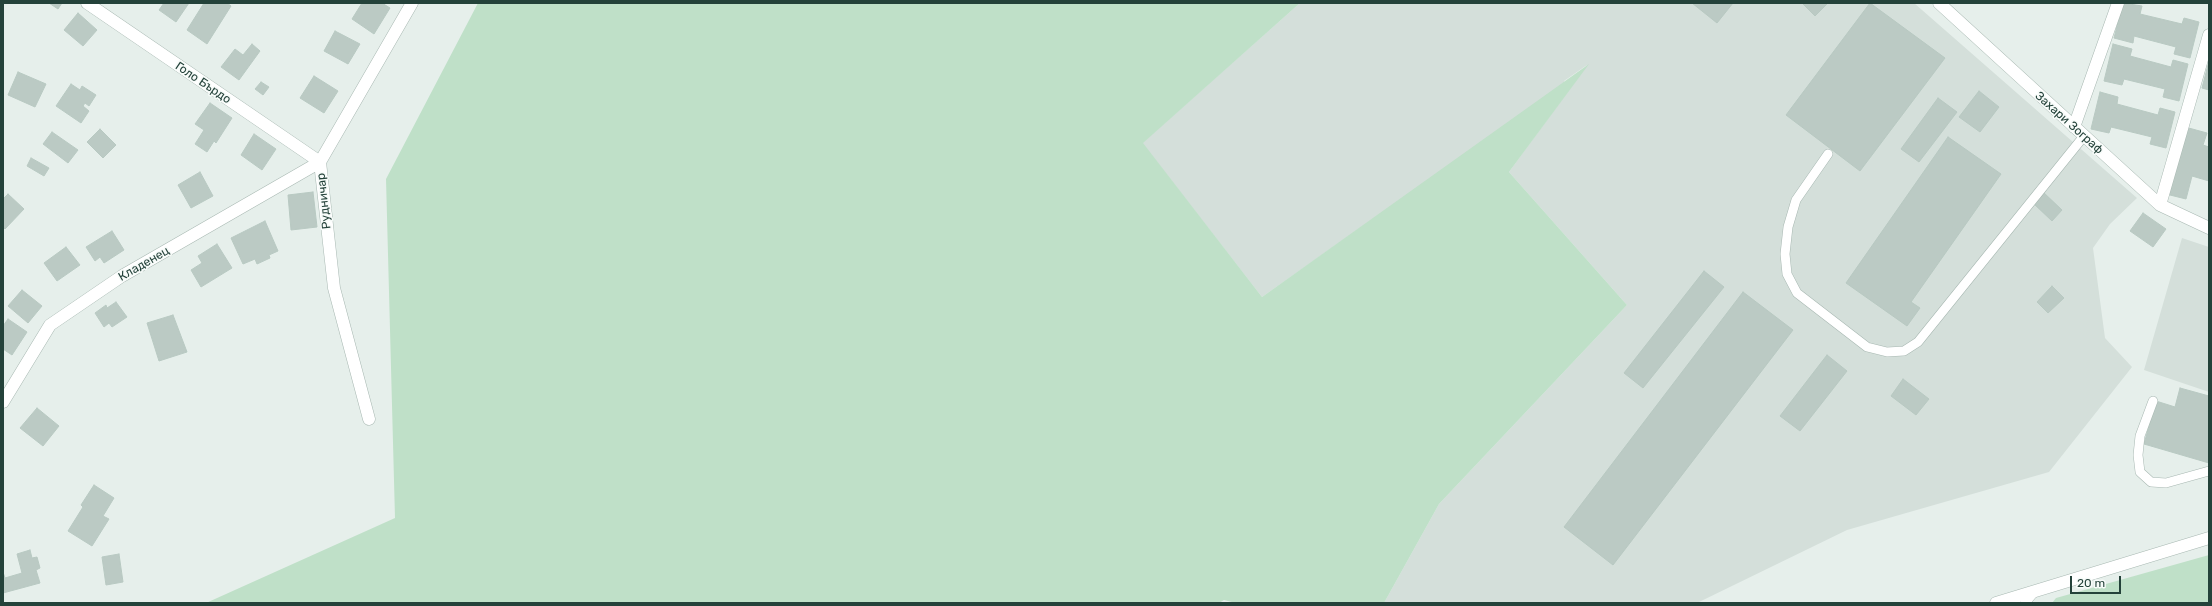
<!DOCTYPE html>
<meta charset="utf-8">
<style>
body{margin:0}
#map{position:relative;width:2212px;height:606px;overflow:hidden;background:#e6efeb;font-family:Rubik,sans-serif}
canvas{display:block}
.frame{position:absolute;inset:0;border:4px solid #24423a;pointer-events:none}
.scale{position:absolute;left:2070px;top:576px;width:51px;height:18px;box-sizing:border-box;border:2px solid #24423a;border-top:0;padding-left:5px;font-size:12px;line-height:14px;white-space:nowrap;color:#24423a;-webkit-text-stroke:3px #f7fbf9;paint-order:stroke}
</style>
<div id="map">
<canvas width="2212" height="606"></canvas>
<div class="frame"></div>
<div class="scale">20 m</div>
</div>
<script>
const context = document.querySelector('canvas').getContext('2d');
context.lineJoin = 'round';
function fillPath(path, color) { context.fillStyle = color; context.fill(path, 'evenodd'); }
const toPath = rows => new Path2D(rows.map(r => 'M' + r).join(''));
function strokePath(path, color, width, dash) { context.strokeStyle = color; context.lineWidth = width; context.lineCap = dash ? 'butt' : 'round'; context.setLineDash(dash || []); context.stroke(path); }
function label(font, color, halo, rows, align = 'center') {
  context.font = font + ' Rubik,sans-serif'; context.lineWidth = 3; context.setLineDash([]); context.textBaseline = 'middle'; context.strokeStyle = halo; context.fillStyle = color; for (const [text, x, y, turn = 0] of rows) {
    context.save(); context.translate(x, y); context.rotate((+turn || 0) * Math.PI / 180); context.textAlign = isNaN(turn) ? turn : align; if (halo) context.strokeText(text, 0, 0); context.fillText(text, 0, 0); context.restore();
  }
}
fillPath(toPath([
 [1300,3,1914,3,2137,198,2110,224,2093,248,2105,338,2132,367,2049,472,1847,530,1697,603,1384,603,1439,504,1627,305,1509,172,1587,65,1564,81,1565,84,1262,297,1142,143],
 [2182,238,2209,247,2209,392,2144,370]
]), '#d4dfda');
fillPath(toPath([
 [478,3,1300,3,1143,143,1262,297,1589,64,1509,172,1627,305,1439,504,1384,603,1236,603,1224,600,1219,603,206,603,395,518,386,179],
 [2209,555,2209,603,2052,603,2056,598]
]), '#bfe0c8');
const building = toPath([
 [49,3,62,3,58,9,49,3],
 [164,3,189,3,176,22,159,10,164,3],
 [204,3,227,3,231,6,207,44,187,30,204,3],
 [362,3,382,3,390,8,374,34,352,19,362,3],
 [1692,3,1733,3,1717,23,1692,3],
 [1802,3,1828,3,1815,16,1802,3],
 [1870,3,1945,58,1860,171,1786,115,1870,3],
 [2123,3,2142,6,2140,14,2182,24,2184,18,2199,22,2190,58,2174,54,2176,47,2134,36,2133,43,2114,38,2123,3],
 [78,13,97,30,83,46,64,30,78,13],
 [335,31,360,44,348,64,324,51,335,31],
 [252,44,260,51,239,80,221,67,235,49,243,55,252,44],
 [2113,44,2132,49,2130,56,2171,67,2173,60,2188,64,2179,101,2163,97,2165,89,2124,79,2122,85,2104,81,2113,44],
 [2208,65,2209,65,2209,90,2202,88,2208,65],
 [18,72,46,84,35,107,8,95,18,72],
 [314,76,338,91,324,113,300,98,314,76],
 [261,82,269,87,263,95,255,89,261,82],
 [71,84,80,90,82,86,96,95,89,106,85,103,83,106,89,111,81,123,56,106,71,84],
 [1979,91,1999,107,1980,132,1959,117,1979,91],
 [2100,92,2118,97,2117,104,2158,115,2160,108,2175,112,2166,148,2150,144,2152,137,2111,127,2109,133,2091,129,2100,92],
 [1938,98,1957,112,1919,162,1901,149,1938,98],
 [210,103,232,118,216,143,214,141,207,152,195,144,204,130,195,124,210,103],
 [2185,127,2207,133,2203,145,2209,147,2209,181,2192,176,2186,199,2166,194,2185,127],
 [100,129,116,145,103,158,87,142,100,129],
 [52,132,78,150,68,163,43,144,52,132],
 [254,134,276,149,262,170,241,155,254,134],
 [1948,137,2001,174,1911,302,1920,308,1907,326,1846,283,1948,137],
 [31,158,49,168,44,176,27,166,31,158],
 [200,172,213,196,191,208,178,185,200,172],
 [313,192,317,227,291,230,288,195,313,192],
 [2043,192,2062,210,2052,221,2033,203,2043,192],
 [8,194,24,209,5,229,3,227,3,199,8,194],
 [2143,213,2166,229,2153,247,2130,231,2143,213],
 [265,221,278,251,269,255,270,258,257,264,255,259,243,264,231,238,265,221],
 [112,231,124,250,104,263,100,257,95,261,86,247,112,231],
 [217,244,232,268,201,287,191,270,202,263,198,256,217,244],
 [66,247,80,265,57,281,44,263,66,247],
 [1704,271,1724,287,1643,388,1624,373,1704,271],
 [2052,286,2064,298,2048,313,2037,302,2052,286],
 [22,290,42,306,28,323,8,306,22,290],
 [1743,292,1793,330,1613,565,1564,527,1743,292],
 [116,302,127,317,112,327,109,323,104,327,95,313,106,305,107,308,116,302],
 [173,315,187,352,159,361,147,323,173,315],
 [8,319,27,332,12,355,3,349,3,326,8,319],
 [1827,355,1847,371,1800,431,1780,416,1827,355],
 [1903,379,1929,399,1916,415,1891,396,1903,379],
 [2180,388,2209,396,2209,463,2144,444,2156,401,2175,407,2180,388],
 [37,408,59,426,43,446,20,428,37,408],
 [94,485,114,498,103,516,109,519,92,546,68,531,83,507,81,505,94,485],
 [30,550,32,558,37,557,40,568,36,570,40,583,3,593,3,572,5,578,22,573,17,554,30,550],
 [119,554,123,582,106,585,102,557,119,554]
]);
fillPath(building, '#bbcac4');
strokePath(building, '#b8c9c2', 1);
const service = toPath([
 [1828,154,1796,200,1788,227,1785,254,1787,274,1797,293,1867,347,1887,352,1904,351,1918,342,2084,136],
 [2153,401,2140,436,2138,455,2140,472,2151,482,2166,483,2209,471],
 [2025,603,2035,591]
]);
const minor = toPath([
 [1939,3,2160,205,2209,228],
 [2074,127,2118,3],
 [2160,205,2209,35],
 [3,402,50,325,122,276,320,162,87,3],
 [369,419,334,288,320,162,412,3],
 [1996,603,2209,538]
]);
strokePath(service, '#a8b8b2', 10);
strokePath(minor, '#a8b8b2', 13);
strokePath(service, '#fff', 9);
strokePath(minor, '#fff', 12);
label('12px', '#24423a', '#f7fbf9', [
 ["Голо Бърдо",203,83,34],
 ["Захари Зограф",2069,123,42],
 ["Рудничар",324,201,-96],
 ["Кладенец",144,264,-30]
]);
</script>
